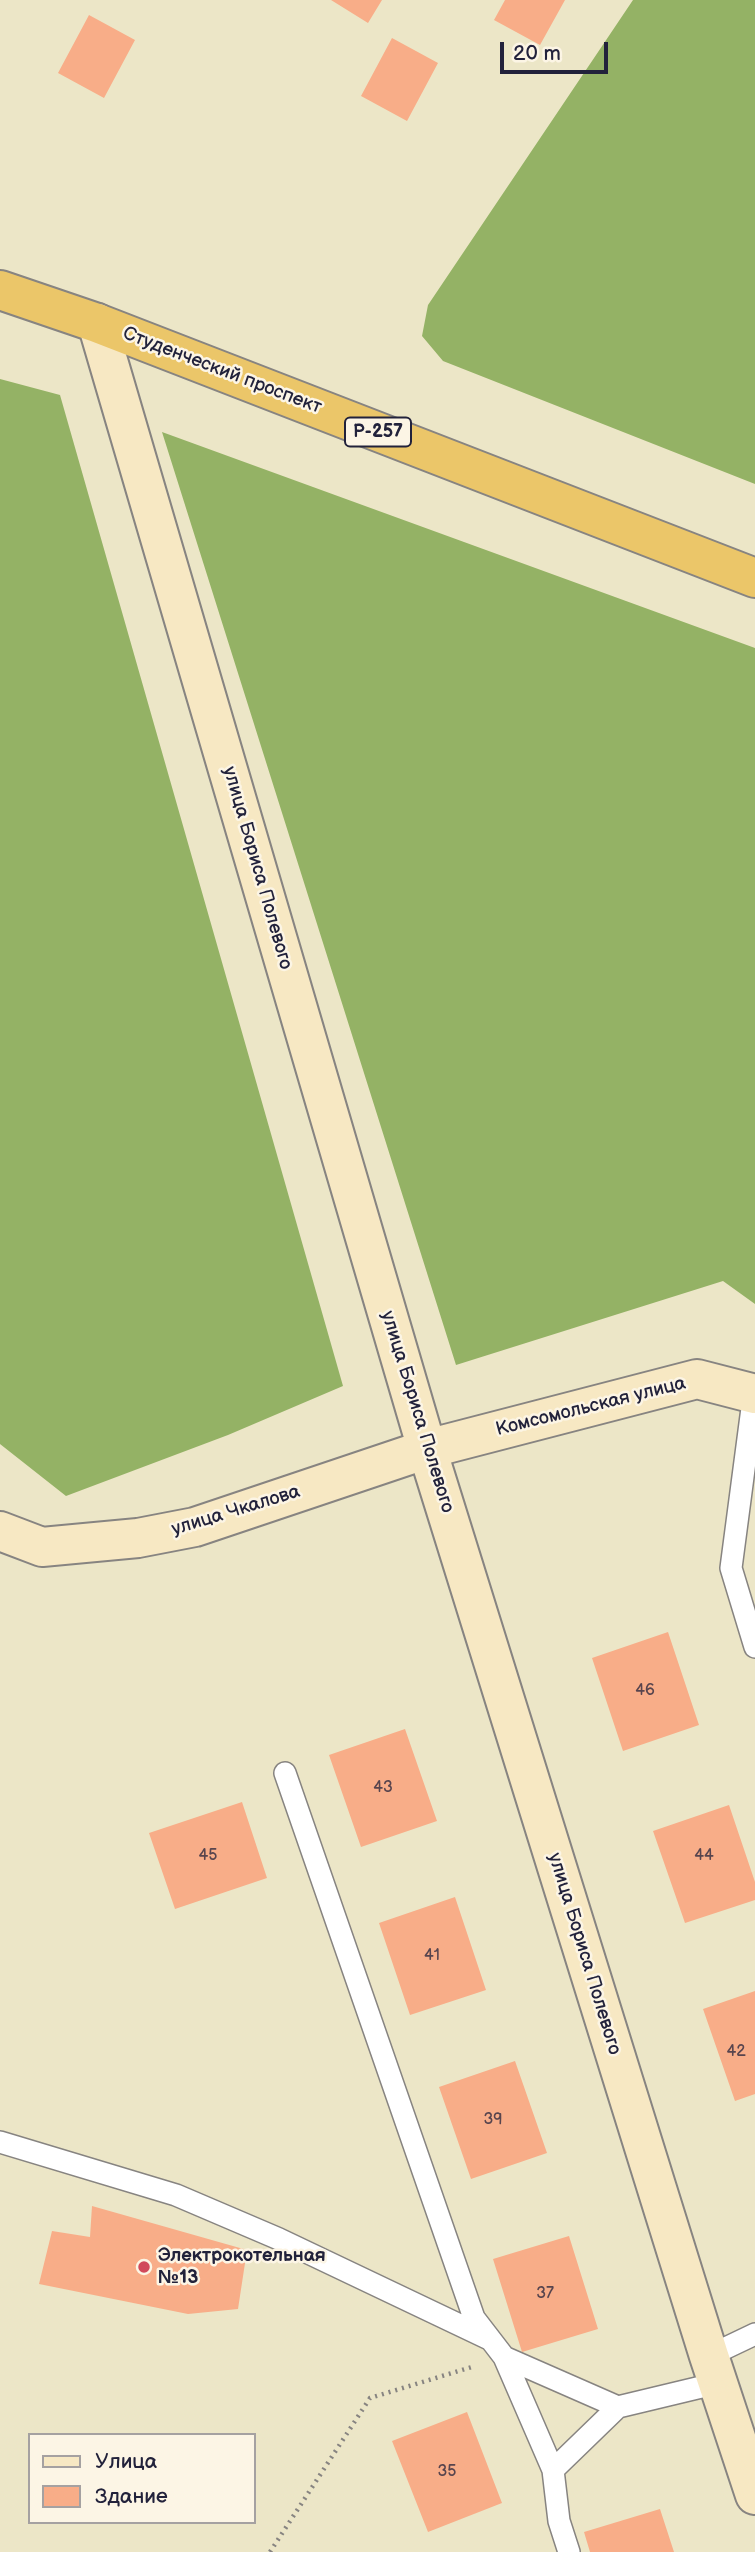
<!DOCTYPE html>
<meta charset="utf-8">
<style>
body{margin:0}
#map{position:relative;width:755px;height:2552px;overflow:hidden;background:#ece6c7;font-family:"Balsamiq Sans",sans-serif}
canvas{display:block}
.legend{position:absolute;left:28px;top:2433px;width:228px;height:91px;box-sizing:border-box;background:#fcf5e5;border:2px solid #a5a1a1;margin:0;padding:9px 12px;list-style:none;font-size:21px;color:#22223b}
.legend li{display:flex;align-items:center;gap:14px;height:35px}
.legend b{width:35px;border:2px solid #a5a1a1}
.scale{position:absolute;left:500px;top:42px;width:108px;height:32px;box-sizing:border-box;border:4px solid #22223b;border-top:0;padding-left:9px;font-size:21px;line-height:24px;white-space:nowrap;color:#22223b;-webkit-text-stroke:5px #fcf5e5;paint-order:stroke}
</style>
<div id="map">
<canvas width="755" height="2552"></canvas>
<ul class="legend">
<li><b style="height:9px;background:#f7e8c3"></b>Улица</li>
<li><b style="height:19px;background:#f8ad88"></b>Здание</li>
</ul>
<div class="scale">20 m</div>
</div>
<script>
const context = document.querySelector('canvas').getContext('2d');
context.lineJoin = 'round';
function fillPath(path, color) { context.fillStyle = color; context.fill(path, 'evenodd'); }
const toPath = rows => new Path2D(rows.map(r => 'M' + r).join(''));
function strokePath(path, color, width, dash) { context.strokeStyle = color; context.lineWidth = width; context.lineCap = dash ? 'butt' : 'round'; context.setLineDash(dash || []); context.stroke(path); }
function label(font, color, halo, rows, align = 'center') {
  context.font = font + ' "Balsamiq Sans",sans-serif'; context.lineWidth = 5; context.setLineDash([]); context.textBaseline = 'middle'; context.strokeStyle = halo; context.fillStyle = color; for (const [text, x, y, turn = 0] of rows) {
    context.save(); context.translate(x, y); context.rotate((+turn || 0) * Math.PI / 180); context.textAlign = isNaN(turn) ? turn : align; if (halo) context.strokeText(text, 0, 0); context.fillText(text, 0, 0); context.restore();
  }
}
fillPath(toPath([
 [633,0,755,0,755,484,443,361,422,336,428,305],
 [0,379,60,395,343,1386,228,1435,66,1496,0,1444],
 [162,432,755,648,755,1304,723,1281,456,1365]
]), '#94b265');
fillPath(toPath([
 [331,0,382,0,368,23],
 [505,0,565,0,540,45,494,20],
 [89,15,135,40,104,98,58,73],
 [392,38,438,63,407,121,361,96],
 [668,1632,699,1725,623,1751,592,1658],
 [405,1729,437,1821,361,1847,329,1755],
 [242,1802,267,1878,175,1909,149,1833],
 [729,1805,755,1882,755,1900,685,1923,653,1831],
 [455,1897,486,1990,410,2015,379,1923],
 [755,1991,755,2094,735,2101,703,2009],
 [515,2061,547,2153,471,2179,439,2087],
 [92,2206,247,2250,238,2309,188,2314,39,2284,52,2231,90,2237],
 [569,2236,598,2329,522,2352,493,2259],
 [467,2412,502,2503,428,2532,392,2441],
 [660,2509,674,2552,590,2552,584,2532]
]), '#f8ad88');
const lane = toPath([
 [754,1393,731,1568,755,1647],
 [285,1773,474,2318,504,2357,618,2407],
 [0,2142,176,2195,279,2239,489,2339],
 [709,2356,755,2334],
 [504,2357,553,2470],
 [569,2552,559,2521,553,2470,618,2407,718,2383]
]);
const secondary = toPath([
 [97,323,427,1449,709,2356,755,2495],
 [0,1531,42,1547,138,1538,195,1527,427,1449,697,1379,755,1394]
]);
const highway = toPath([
 [0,290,97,323,755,578]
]);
strokePath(lane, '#878481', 24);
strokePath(secondary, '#878481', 42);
strokePath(highway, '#878481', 42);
strokePath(toPath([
 [270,2552,370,2398,475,2366]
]), '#878481', 4.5, [2, 5]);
strokePath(lane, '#fff', 21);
strokePath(secondary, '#f7e8c3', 38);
strokePath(highway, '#ebc669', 38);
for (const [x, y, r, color] of [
 [144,2267,7,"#d1495b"]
]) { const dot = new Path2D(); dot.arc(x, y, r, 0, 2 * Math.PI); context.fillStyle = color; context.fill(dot); strokePath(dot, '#fcf5e5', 2.5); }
label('16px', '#58454e', null, [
 ["46",645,1691],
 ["43",383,1788],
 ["45",208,1856],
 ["44",704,1856],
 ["41",432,1956],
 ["42",736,2052],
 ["39",493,2120],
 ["37",545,2294],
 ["35",447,2472]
]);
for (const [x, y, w] of [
 [378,432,66]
]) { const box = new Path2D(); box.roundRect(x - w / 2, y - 14.5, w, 29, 5); context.fillStyle = '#fcf5e5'; context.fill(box); strokePath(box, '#22223b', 2); }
label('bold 18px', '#22223b', null, [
 ["Р-257",378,432]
]);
label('19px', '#22223b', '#fcf5e5', [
 ["Студенческий проспект",222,371,21],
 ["улица Бориса Полевого",257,868,74],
 ["Комсомольская улица",591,1407,-14],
 ["улица Бориса Полевого",417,1412,73],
 ["улица Чкалова",236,1511,-17],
 ["улица Бориса Полевого",584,1954,73]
]);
label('bold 19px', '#22223b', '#fcf5e5', [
 ["Электрокотельная",158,2256],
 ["№13",158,2278]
], 'left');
</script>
